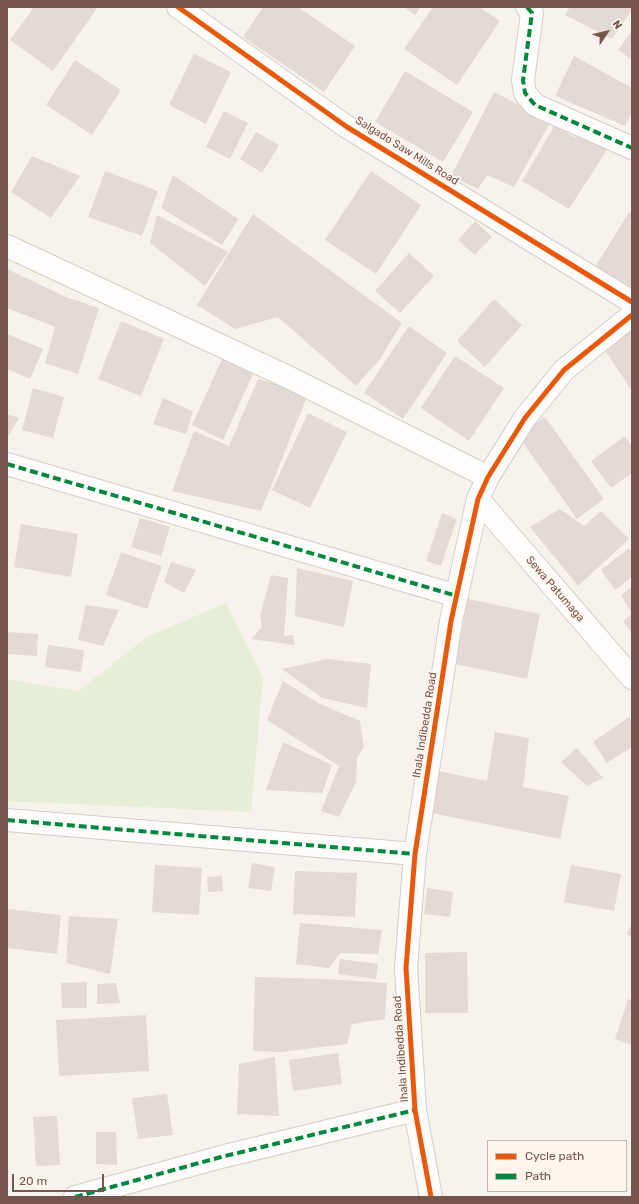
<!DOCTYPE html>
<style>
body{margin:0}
#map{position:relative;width:639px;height:1204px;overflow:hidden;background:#f7f2ec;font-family:Rubik,sans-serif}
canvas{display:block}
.frame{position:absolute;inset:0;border:8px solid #76554c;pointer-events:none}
.legend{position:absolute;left:487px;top:1140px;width:140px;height:52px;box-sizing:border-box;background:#fff6ee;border:1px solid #c8b6ad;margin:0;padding:5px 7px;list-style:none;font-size:12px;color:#76554c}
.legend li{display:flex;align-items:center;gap:8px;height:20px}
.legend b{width:20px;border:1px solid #c8b6ad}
.north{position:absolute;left:587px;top:12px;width:40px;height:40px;-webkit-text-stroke:3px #fff6ee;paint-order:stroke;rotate:55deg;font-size:11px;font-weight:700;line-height:16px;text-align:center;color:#76554c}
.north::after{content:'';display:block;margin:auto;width:14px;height:18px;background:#76554c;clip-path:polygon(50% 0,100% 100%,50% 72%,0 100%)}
.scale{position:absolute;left:12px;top:1174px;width:92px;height:18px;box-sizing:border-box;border:2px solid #76554c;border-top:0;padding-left:5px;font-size:12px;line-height:14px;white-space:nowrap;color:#76554c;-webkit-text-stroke:3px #fff6ee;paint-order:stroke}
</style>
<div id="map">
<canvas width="639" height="1204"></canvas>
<div class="frame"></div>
<ul class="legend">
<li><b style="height:5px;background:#e8590c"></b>Cycle path</li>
<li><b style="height:5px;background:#00873e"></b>Path</li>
</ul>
<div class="north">N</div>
<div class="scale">20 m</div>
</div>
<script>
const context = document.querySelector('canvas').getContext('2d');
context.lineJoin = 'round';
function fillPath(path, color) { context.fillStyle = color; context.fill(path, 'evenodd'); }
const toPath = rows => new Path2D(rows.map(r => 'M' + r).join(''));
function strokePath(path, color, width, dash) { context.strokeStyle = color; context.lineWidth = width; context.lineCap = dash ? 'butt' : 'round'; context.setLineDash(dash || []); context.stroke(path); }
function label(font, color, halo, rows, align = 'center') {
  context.font = font + ' Rubik,sans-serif'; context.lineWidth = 3.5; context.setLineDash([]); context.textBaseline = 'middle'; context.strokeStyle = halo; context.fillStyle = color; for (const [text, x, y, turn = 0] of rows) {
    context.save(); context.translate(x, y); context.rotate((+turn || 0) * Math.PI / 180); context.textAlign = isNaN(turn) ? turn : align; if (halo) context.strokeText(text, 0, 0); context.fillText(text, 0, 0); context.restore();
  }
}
fillPath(toPath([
 [226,603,263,677,251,812,7,801,7,679,78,691,147,637]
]), '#e7eed7');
fillPath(toPath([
 [34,7,98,7,53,71,10,40],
 [263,7,298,7,355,46,324,92,243,37],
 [404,7,421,7,415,15],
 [433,7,479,7,500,21,457,85,404,49],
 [570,7,632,7,632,10,612,39,565,15],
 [632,31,632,60,618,50],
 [194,54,231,72,206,124,169,105],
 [574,56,632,88,632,112,625,126,555,96],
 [75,60,121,90,92,135,46,105],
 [405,71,473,112,443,162,375,122],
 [494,92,551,121,514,187,487,175,478,189,451,176],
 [224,111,248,123,230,159,206,147],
 [555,125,575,138,587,133,610,145,569,209,522,181],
 [256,132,279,145,262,173,240,159],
 [32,156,80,176,51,218,11,192],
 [105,171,158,191,142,236,88,217],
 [371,171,421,205,376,274,325,240],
 [173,175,238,219,222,245,161,208],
 [629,212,632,213,632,288,596,266],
 [253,214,402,323,380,359,356,386,278,317,235,329,197,305],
 [157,215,228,252,205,286,150,243],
 [475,221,492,237,475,255,458,240],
 [409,253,434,276,400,313,375,291],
 [7,269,66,297,99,308,78,374,45,363,55,327,7,308],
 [494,299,522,325,485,367,457,341],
 [121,321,164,339,141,396,98,379],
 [409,326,447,353,403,419,364,393],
 [632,331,632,391,604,349],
 [7,334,43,349,30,379,7,369],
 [455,356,504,388,469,441,421,408],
 [222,359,253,374,223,440,192,425],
 [258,379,308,394,261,511,172,491,194,431,229,446],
 [33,388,64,397,53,438,22,430],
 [163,398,193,411,186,434,153,424],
 [308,413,347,432,310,508,272,490],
 [7,414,19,418,7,438],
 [545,417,604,499,577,519,518,436],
 [625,436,632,446,632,473,611,488,591,461],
 [560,509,584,526,601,511,629,539,578,586,530,527],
 [442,513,457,519,441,566,426,561],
 [140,518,170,527,161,556,131,547],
 [21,524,78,534,71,577,14,567],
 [629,548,632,552,632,577,615,590,601,570],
 [121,552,162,566,147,609,106,595],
 [171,562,196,570,184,593,164,582],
 [297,568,353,581,344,627,295,616],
 [271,575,288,578,284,636,293,635,295,645,251,639,262,627,260,616],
 [632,587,632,611,631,612,621,595],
 [468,599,540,614,527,679,455,664],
 [86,605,119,610,103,646,78,640],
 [632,614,632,633,623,621],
 [7,632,38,634,37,656,7,654],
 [48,645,84,650,81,672,45,667],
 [327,659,371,664,367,708,322,698,282,669],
 [283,681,318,703,360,721,364,747,357,758,356,782,339,817,321,811,339,766,267,720],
 [629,717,632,721,632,747,607,763,593,742],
 [495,732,529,738,523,787,569,796,560,839,431,813,438,771,487,781],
 [283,742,332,765,322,793,266,790],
 [577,748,603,778,587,786,561,762],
 [252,863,275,867,271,891,248,888],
 [155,865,202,868,199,915,152,912],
 [571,865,621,874,614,911,564,902],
 [295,871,357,873,355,917,293,914],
 [222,876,223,891,208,892,207,877],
 [427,888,453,892,450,917,424,914],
 [7,909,61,915,57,954,7,948],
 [69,916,118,919,110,974,66,963],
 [300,923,382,930,378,954,340,953,329,968,296,964],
 [632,924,632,937,626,934],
 [467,952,468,1013,425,1013,425,953],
 [340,959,378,964,376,979,338,974],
 [255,977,327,979,387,983,385,1019,352,1024,347,1044,281,1052,253,1051],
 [87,982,87,1008,62,1008,61,983],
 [116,983,120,1003,97,1004,97,984],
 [628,999,632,1000,632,1045,615,1039],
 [146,1015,149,1071,59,1076,56,1020],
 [338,1053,342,1084,293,1091,289,1060],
 [275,1057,279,1116,237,1114,239,1064],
 [167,1094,173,1135,138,1139,132,1098],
 [57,1116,60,1165,36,1166,33,1117],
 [96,1132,116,1132,117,1165,96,1164]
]), '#e4dad4');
const minor = toPath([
 [178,7,347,127,632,302],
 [527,7,532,13,523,80,525,93,535,105,632,148],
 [7,246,288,377,488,477],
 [7,464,457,596],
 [478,499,632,678],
 [7,820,415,854],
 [75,1197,221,1157,415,1110],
 [431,1197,415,1110,406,968,415,854,451,621,478,499,488,477,525,418,564,370,632,315]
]);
strokePath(minor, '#d6cdc8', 24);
strokePath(minor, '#fefdfc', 22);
strokePath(toPath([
 [527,7,532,13,523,80,525,93,535,105,632,148],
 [7,464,457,596],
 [7,820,415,854],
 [75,1197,221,1157,415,1110]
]), '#00873e', 4, [8, 4]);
strokePath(toPath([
 [178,7,347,127,632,302],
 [431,1197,415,1110,406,968,415,854,451,621,478,499,488,477,525,418,564,370,632,315]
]), '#e8590c', 5);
label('11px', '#76554c', '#fff6ee', [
 ["Salgado Saw Mills Road",407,151,32],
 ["Sewa Patumaga",555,589,49],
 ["Ihala Indibedda Road",425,725,-81],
 ["Ihala Indibedda Road",401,1049,-94]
]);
</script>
